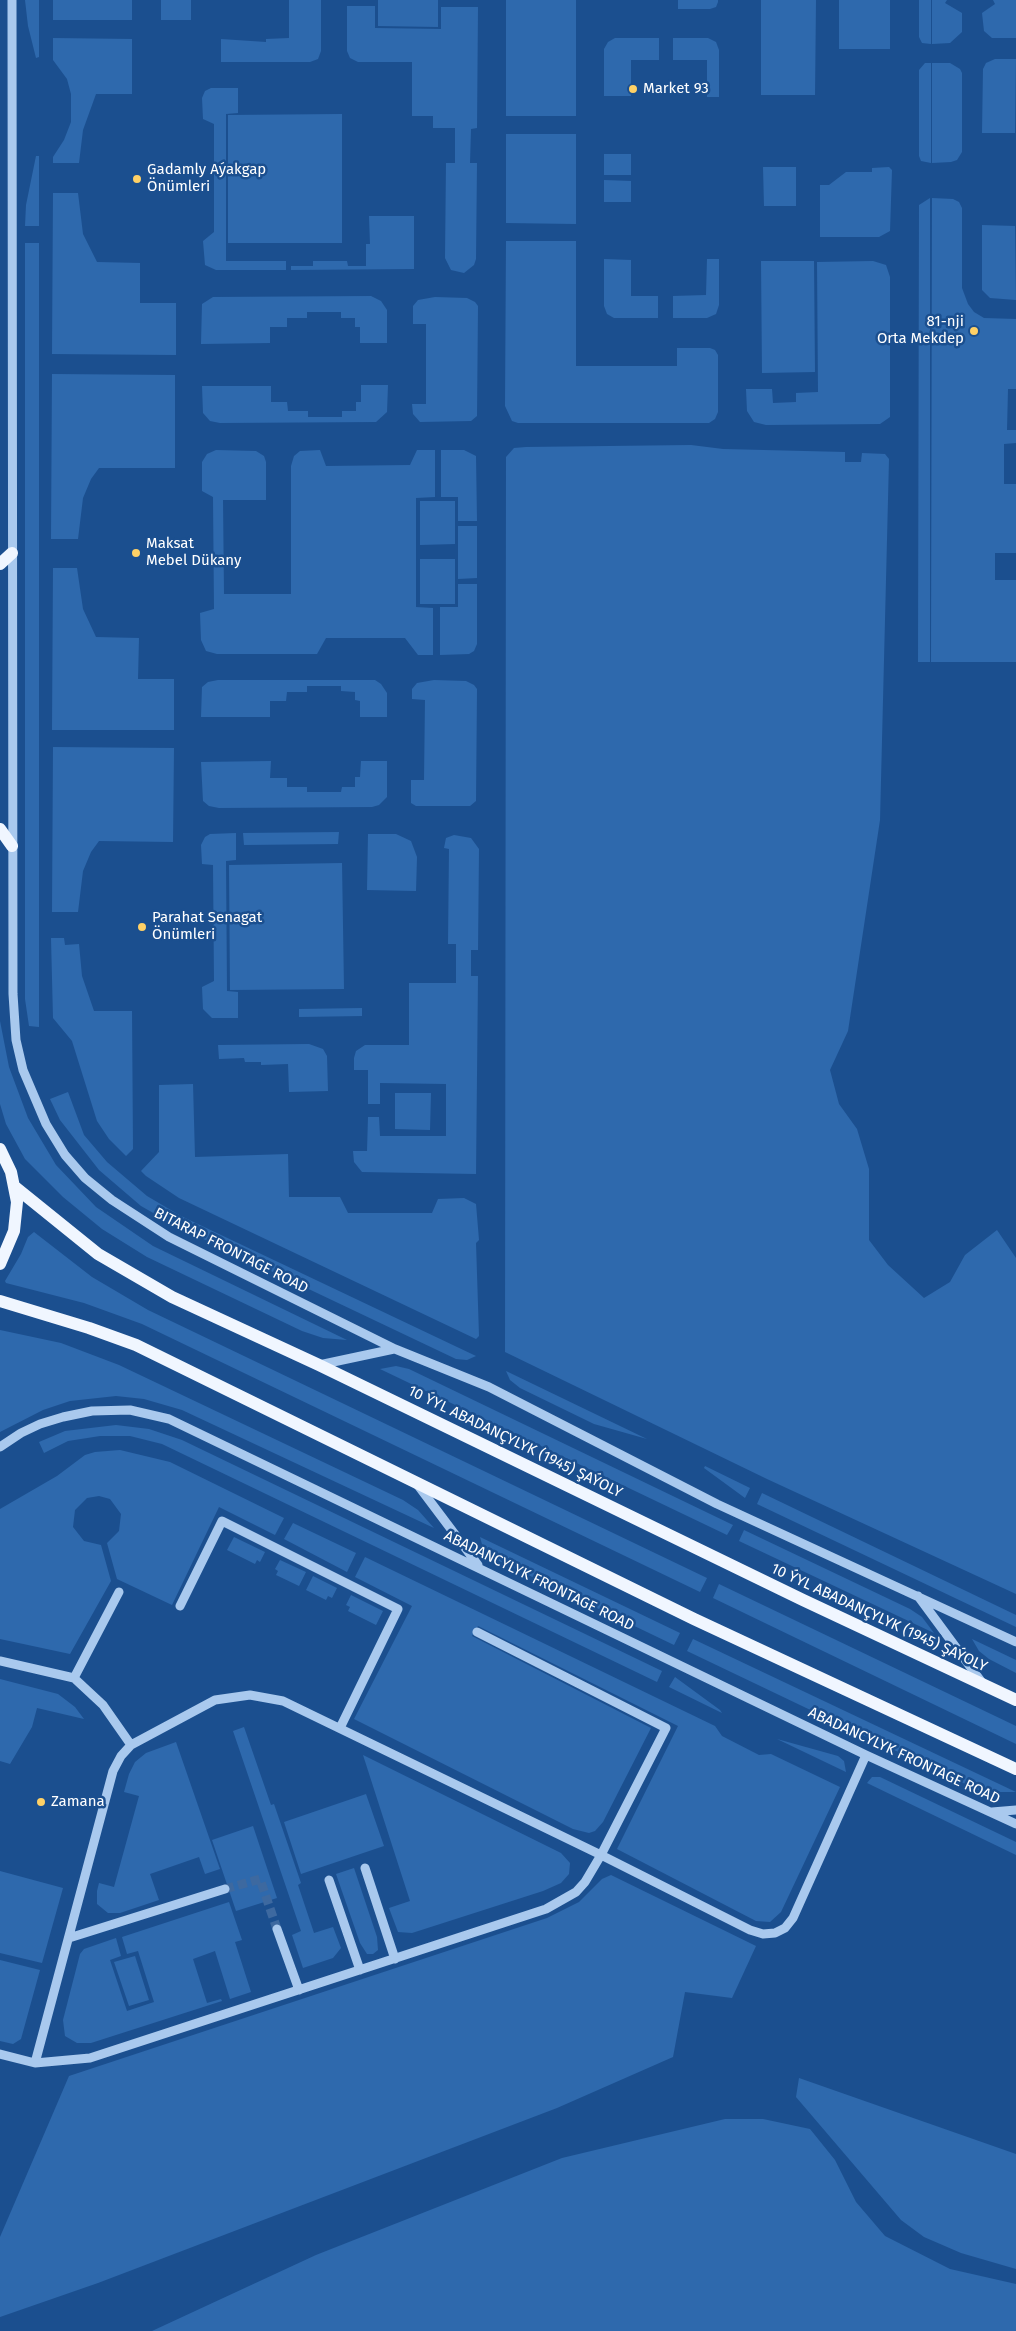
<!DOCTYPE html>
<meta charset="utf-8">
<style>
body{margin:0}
canvas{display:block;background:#1b4f8f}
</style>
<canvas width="1016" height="2331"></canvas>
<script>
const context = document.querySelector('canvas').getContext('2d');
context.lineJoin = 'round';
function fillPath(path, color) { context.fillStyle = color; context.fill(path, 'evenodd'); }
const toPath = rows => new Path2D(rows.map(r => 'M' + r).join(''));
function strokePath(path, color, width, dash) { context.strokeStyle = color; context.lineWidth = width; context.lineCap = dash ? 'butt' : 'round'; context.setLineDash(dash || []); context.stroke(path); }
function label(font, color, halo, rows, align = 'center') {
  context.font = font + ' "Fira Sans",sans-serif'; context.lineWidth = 5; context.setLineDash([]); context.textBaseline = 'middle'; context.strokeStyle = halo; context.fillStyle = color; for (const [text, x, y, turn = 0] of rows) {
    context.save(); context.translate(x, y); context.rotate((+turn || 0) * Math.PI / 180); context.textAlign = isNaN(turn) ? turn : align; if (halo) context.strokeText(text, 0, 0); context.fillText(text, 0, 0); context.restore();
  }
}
fillPath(toPath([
 [25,0,39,0,39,57,36,58,28,26],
 [53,0,132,0,132,20,53,20],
 [161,0,191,0,191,20,161,20],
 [289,0,321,0,321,51,318,59,310,62,221,62,221,39,266,42,266,39,289,38],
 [378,0,438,0,438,27,378,26],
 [506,0,576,0,576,116,506,116],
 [678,0,718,0,718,2,716,7,710,9,678,9],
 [761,0,816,0,815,95,761,95],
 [839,0,890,0,890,49,839,49],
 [919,0,931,0,931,44,922,43,919,37],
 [932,0,947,0,945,3,962,13,962,32,950,43,932,44],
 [993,0,1016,0,1016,38,992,38,984,31,982,13,995,4],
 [347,6,375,6,375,28,441,29,441,7,478,7,477,128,471,129,470,163,477,163,476,259,474,265,464,273,451,270,445,258,446,163,455,163,455,128,433,128,433,116,412,116,412,62,358,62,350,58,347,51],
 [53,38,132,39,132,94,96,94,83,130,79,163,53,163,53,157,64,140,71,122,71,94,67,79,53,60],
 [615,38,659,38,659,60,631,60,631,96,604,96,604,49,608,42],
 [673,38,708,38,716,42,719,50,719,97,707,97,707,60,673,60],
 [995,59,1016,59,1015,133,982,133,983,69,986,63],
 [925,63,931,63,931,163,921,161,919,156,919,70],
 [932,63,950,63,960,69,962,73,962,152,957,160,951,162,932,163],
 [211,88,238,88,238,113,226,114,226,261,286,261,286,270,216,270,205,265,203,241,214,232,214,124,203,119,202,98,205,91],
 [342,114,342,243,228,243,228,115],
 [506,134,576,134,576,224,506,223],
 [604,154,631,154,631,175,604,175],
 [36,156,39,156,39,226,25,226,26,205],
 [796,167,796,206,764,206,763,167],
 [872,168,889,167,892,170,890,231,879,237,820,237,820,185,829,185,846,172,872,172],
 [604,180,631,181,631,202,604,202],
 [53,193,78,193,83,234,97,262,140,263,140,303,176,303,176,355,52,354],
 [930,198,930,662,918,662,919,205],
 [932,198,953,199,959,202,962,208,962,288,968,304,974,312,984,318,1016,319,1016,389,1008,389,1007,430,1016,430,1016,443,1004,444,1004,484,1016,484,1016,553,995,553,995,580,1016,580,1016,662,931,662],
 [369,216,414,216,414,269,291,270,291,266,313,266,313,261,347,261,348,266,366,266,366,244,370,244],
 [982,225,1015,226,1016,300,990,298,982,290],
 [506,241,576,241,576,366,677,366,677,348,710,348,715,350,718,355,718,412,715,419,709,423,518,423,512,421,505,406],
 [25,243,39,243,39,1027,29,1026,25,999],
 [604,259,631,260,631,296,658,296,658,318,614,318,607,314,604,306],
 [707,259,719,259,719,305,716,314,707,318,673,318,673,296,706,295],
 [761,261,814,261,815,372,762,373],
 [873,261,886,265,890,277,890,417,880,424,766,425,754,422,747,411,746,389,772,389,773,403,796,402,796,393,818,392,817,262],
 [371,296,381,301,387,310,387,343,360,343,360,327,355,327,355,318,341,318,341,312,307,312,307,318,287,318,287,327,270,327,270,343,201,344,202,304,213,297],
 [435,297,467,298,475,302,478,306,477,416,471,421,420,422,413,414,412,404,426,404,426,324,413,324,413,306,418,300],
 [52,374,175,375,175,468,99,468,91,479,83,498,78,539,51,539],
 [361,385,388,385,387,412,376,422,220,423,210,421,203,413,202,386,271,386,271,402,287,402,288,411,308,411,308,417,342,417,342,411,356,411,356,402,361,402],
 [691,445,723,449,845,452,845,462,861,462,862,453,885,454,889,459,880,820,848,1031,830,1070,839,1104,857,1129,869,1169,869,1240,888,1265,924,1298,950,1282,965,1255,997,1230,1016,1258,1016,1594,767,1479,505,1352,506,457,514,448,526,447],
 [216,450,256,451,264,456,266,462,266,500,223,500,224,594,291,594,291,466,294,456,300,451,320,450,326,466,410,465,417,450,435,450,435,497,416,498,416,607,433,608,433,655,418,655,405,638,326,638,317,654,217,654,206,651,201,640,200,613,214,609,213,497,202,491,202,462,207,454],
 [441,450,464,450,476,456,477,521,458,521,458,497,441,497],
 [420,501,455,501,455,544,420,545],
 [458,526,477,526,477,578,458,579],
 [420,559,455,559,455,604,420,604],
 [53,568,77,568,83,609,96,637,139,638,138,679,174,679,174,730,52,730],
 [458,584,477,584,477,644,474,651,469,654,440,655,440,607,458,607],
 [218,680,375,680,381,684,387,693,387,717,360,717,360,701,355,700,355,692,341,691,341,686,307,686,307,692,287,692,286,701,270,701,270,717,201,717,202,687,208,682],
 [434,680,466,681,474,685,477,689,476,801,470,806,416,806,411,803,411,780,424,780,425,700,412,699,412,689,417,683],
 [53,747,174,748,173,842,99,841,91,852,83,871,78,912,52,912],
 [271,761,270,778,287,778,287,787,307,787,307,792,341,792,342,787,355,787,355,777,360,777,361,761,387,761,387,797,379,805,372,807,219,808,209,806,203,801,201,762],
 [339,832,338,844,244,845,243,833],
 [236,833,236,860,226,861,227,991,238,992,238,1018,212,1018,203,1009,202,987,214,981,213,865,202,864,201,845,205,837,210,834],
 [368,834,396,834,411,841,417,857,416,891,367,890],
 [454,835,471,838,479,849,478,950,471,950,471,976,478,976,476,1174,362,1172,354,1162,353,1151,367,1151,368,1117,379,1117,380,1136,446,1136,446,1084,380,1083,380,1104,368,1104,368,1070,354,1070,354,1058,356,1051,365,1045,409,1045,409,983,456,983,456,944,448,944,449,849,444,848,446,838],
 [342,863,344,989,230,990,229,865],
 [51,938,64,938,65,945,79,944,82,976,94,1011,132,1011,133,1149,126,1156,109,1139,97,1121,72,1041,53,1018],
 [362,1008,362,1016,299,1017,299,1009],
 [0,1021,9,1067,28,1118,56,1165,96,1207,153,1246,347,1340,323,1338,302,1331,147,1257,102,1229,63,1197,25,1159,6,1124,0,1104],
 [309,1044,323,1049,327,1056,328,1091,289,1092,288,1064,261,1065,261,1062,245,1062,244,1058,219,1059,218,1045],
 [193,1084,195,1157,288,1154,289,1197,340,1197,348,1213,432,1213,438,1199,464,1198,476,1204,479,1240,476,1243,479,1336,476,1339,179,1198,146,1176,141,1171,159,1152,159,1085],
 [68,1092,84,1135,107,1162,147,1196,181,1216,476,1356,467,1360,456,1359,176,1226,141,1206,99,1170,60,1120,50,1099],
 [395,1093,431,1093,430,1130,395,1129],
 [34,1232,92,1277,148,1310,707,1578,700,1592,142,1324,84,1303,6,1283,5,1281,21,1254,28,1237],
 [0,1330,61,1343,119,1365,403,1500,418,1510,434,1528,182,1410,144,1399,116,1396,70,1401,43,1410,0,1432],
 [396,1366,409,1369,733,1525,727,1535,380,1369],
 [506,1371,647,1439,594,1424,520,1388,510,1380],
 [116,1425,149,1429,182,1440,662,1671,657,1682,162,1444,130,1436,100,1436,68,1441,44,1453,39,1442,65,1431],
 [120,1450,170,1462,284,1518,275,1535,219,1507,172,1605,117,1579,107,1543,119,1531,121,1514,110,1499,99,1496,87,1498,75,1510,73,1527,84,1541,101,1545,111,1581,70,1654,0,1639,0,1509,57,1476,85,1455,95,1452],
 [705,1466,750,1488,745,1498,704,1468],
 [762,1493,1016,1615,1016,1627,757,1504],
 [293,1523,356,1553,347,1572,284,1539],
 [744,1530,910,1609,922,1617,934,1633,739,1541],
 [234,1537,265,1552,260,1562,257,1560,255,1564,227,1550],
 [480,1537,680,1633,674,1645,499,1561,483,1548],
 [365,1557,715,1726,722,1736,759,1755,771,1754,840,1787,781,1912,770,1922,756,1921,617,1849,678,1726,478,1626,472,1636,651,1728,603,1822,595,1831,589,1833,573,1829,354,1719,412,1606,355,1577],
 [280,1560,306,1572,299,1586,276,1575,278,1571,275,1569],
 [313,1576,337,1588,332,1598,328,1596,326,1600,306,1590],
 [719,1584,1016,1726,1016,1744,713,1598],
 [351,1595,383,1611,376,1625,348,1611,350,1607,346,1605],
 [693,1639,1016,1792,982,1792,687,1651],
 [972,1639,1016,1660,1016,1673,989,1659,979,1651],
 [675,1677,720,1710,722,1713,669,1687],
 [0,1679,58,1694,75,1707,84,1719,37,1708,32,1727,10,1764,0,1761],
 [244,1727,271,1805,274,1804,301,1883,298,1885,314,1933,333,1927,341,1948,333,1958,303,1968,292,1935,301,1931,233,1731],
 [777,1739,838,1756,844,1761,846,1772],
 [176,1742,220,1869,205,1874,199,1857,150,1874,159,1900,120,1913,108,1913,97,1904,97,1891,99,1883,114,1887,139,1796,124,1792,129,1774,135,1762,146,1753],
 [363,1755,561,1853,570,1863,569,1874,561,1883,543,1891,412,1933,398,1932,389,1908,410,1901],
 [872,1777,880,1777,1016,1842,1016,1855,867,1783],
 [366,1794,384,1846,301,1874,284,1822],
 [253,1826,277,1898,236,1911,212,1840],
 [354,1868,377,1937,378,1950,373,1954,367,1954,360,1943,336,1874],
 [0,1871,63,1888,42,1963,0,1953],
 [611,1875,756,1946,732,1998,685,1992,673,2057,557,2108,98,2283,0,2317,0,2237,69,2076,547,1918,579,1902,602,1879],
 [229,1902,242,1940,235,1942,251,1992,230,1999,215,1951,193,1959,207,2003,221,1999,222,2001,91,2043,77,2043,65,2036,63,2020,80,1954,84,1949,116,1938,121,1956,110,1960,127,2011,154,2002,138,1951,127,1954,122,1937],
 [135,1956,149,2000,129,2006,114,1962],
 [0,1960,40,1970,21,2039,13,2044,0,2041],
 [799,2078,1016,2154,1016,2269,961,2253,924,2237,901,2220,796,2097],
 [725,2119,763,2119,810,2129,835,2160,856,2202,885,2236,950,2269,1016,2284,1016,2331,152,2331,316,2255,562,2158]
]), '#2e69ad');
strokePath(toPath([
 [225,1889,260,1879,277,1929]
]), '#3d69a0', 9, [9, 4.5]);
strokePath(toPath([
 [12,0,13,994,16,1040,23,1070,46,1124,65,1155,85,1178,112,1200,169,1237,395,1349,489,1387,717,1504,1016,1642],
 [319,1365,394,1349],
 [0,1447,21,1433,40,1424,63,1417,92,1411,130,1410,169,1419,866,1755,1016,1824],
 [417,1484,478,1565],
 [918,1596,983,1684],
 [180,1606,222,1521,398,1609,340,1728],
 [0,1661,74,1678,103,1705,131,1745],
 [74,1678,119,1592],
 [992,1812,1016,1810],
 [365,1868,395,1959],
 [329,1880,360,1970],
 [277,1929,299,1990],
 [69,1938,225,1889],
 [0,2054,35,2063,90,2058,546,1909,576,1892,585,1882,601,1855,666,1728,477,1632],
 [35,2063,113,1771,121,1756,131,1745,215,1700,250,1695,283,1701,601,1855,750,1930,763,1934,775,1933,785,1928,793,1918,866,1755]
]), '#a9c9ee', 9);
strokePath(toPath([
 [0,564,12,553],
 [0,829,12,846],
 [0,1149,11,1172,17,1202,14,1231,0,1264],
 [15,1187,98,1254,172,1297,319,1365,803,1600,1016,1700],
 [0,1301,89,1328,136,1345,694,1619,1016,1769]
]), '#f0f6ff', 12);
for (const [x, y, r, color] of [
 [633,89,5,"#ffd166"],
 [137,179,5,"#ffd166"],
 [974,331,5,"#ffd166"],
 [136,553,5,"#ffd166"],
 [142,927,5,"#ffd166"],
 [41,1802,5,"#ffd166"]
]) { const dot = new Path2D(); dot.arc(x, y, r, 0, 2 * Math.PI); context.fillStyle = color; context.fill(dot); strokePath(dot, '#1b4f8f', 2); }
label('15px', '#fff', '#1b4f8f', [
 ["Market 93",643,89],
 ["Gadamly Aýakgap",147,170],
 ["Önümleri",147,187],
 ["81-nji",964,322,"right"],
 ["Orta Mekdep",964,339,"right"],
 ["Maksat",146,544],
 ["Mebel Dükany",146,561],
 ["Parahat Senagat",152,918],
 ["Önümleri",152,935],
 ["Zamana",51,1802]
], 'left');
label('15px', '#fff', '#1b4f8f', [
 ["BITARAP FRONTAGE ROAD",231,1251,27],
 ["10 ÝYL ABADANÇYLYK (1945) ŞAÝOLY",515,1442,26],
 ["ABADANCYLYK FRONTAGE ROAD",539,1581,26],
 ["10 ÝYL ABADANÇYLYK (1945) ŞAÝOLY",879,1618,25],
 ["ABADANCYLYK FRONTAGE ROAD",904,1756,25]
]);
</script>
